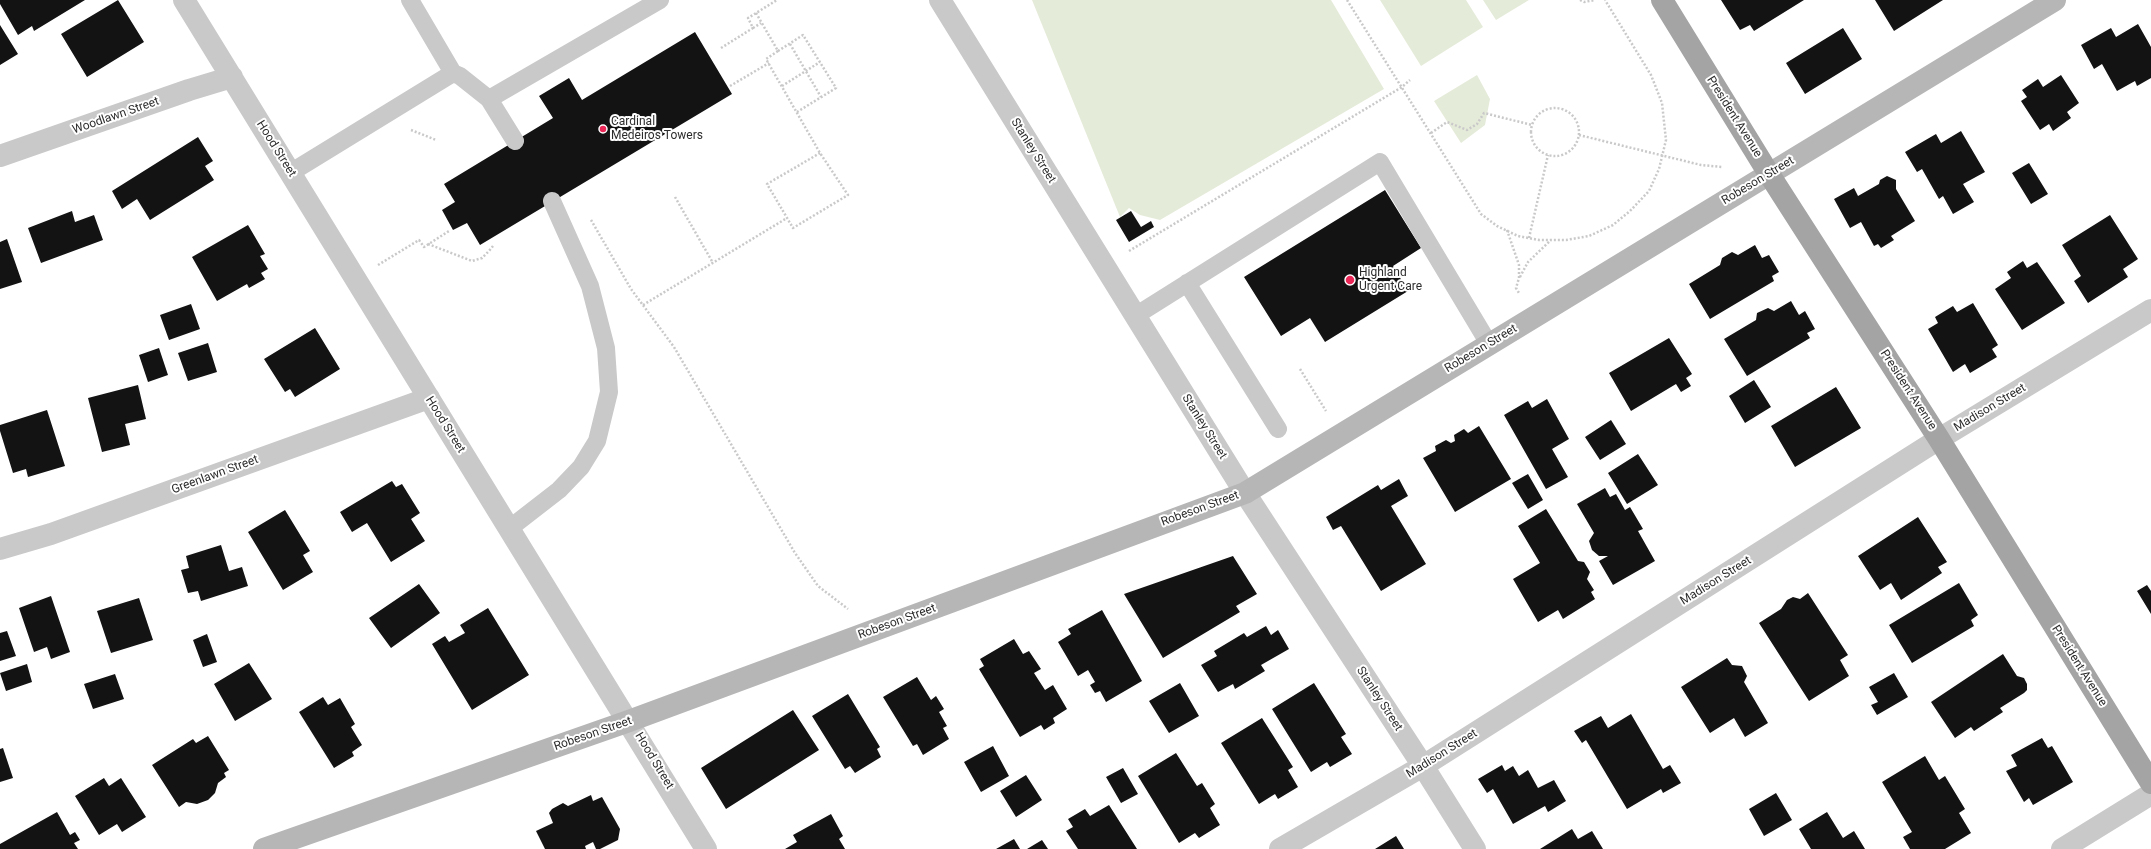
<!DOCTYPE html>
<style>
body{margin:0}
canvas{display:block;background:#fff}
</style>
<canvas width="2151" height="849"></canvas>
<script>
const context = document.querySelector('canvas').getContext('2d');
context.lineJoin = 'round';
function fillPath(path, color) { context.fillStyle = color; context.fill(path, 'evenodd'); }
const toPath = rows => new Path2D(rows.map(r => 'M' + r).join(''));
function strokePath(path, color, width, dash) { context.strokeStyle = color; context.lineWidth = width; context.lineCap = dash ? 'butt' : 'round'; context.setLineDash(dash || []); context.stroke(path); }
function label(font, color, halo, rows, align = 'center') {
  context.font = font + ' Roboto,sans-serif'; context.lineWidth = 4; context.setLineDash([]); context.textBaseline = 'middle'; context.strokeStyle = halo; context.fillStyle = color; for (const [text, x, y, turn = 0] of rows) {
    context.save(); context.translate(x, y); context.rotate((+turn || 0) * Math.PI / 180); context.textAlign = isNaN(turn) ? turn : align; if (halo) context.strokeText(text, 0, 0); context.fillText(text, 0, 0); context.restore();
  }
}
fillPath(toPath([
 [1032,0,1331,0,1384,89,1160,220,1140,215,1129,208,1120,217],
 [1380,0,1466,0,1483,27,1421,66],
 [1483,0,1529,0,1496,20],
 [1477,75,1490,99,1485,125,1461,143,1434,101]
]), '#e5ebd9');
fillPath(toPath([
 [0,0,85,0,34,31,32,26,18,35,0,4],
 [118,0,144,42,87,77,61,34],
 [1721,0,1804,0,1754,31,1750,25,1740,30],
 [1875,0,1943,0,1894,31],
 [2138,24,2151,47,2151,78,2137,86,2135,81,2117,91,2102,64,2094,69,2081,45,2111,28,2116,37],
 [0,25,18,54,0,65],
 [1843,28,1862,59,1805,94,1786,63],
 [695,32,732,94,480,245,467,223,453,230,442,210,455,202,444,184,553,118,539,96,569,78,582,100],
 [2061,75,2079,103,2067,112,2071,118,2053,131,2049,124,2040,130,2021,101,2027,97,2022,90,2038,79,2043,87],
 [1961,131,1985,172,1963,184,1974,202,1953,214,1943,196,1939,199,1922,169,1917,172,1905,152,1936,134,1941,143],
 [198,137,213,161,205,166,214,180,150,220,137,199,122,209,112,191],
 [2029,163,2048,194,2031,204,2012,173],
 [1887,176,1896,180,1896,189,1915,221,1891,236,1894,240,1881,248,1878,244,1874,246,1861,222,1850,228,1834,199,1854,188,1858,196,1879,184,1880,180],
 [1385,190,1421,248,1393,266,1408,291,1325,342,1310,318,1281,336,1244,277],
 [72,211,75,222,94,215,103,240,41,263,28,228],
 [1131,211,1141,227,1151,221,1154,227,1129,242,1116,220],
 [2110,215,2138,259,2123,269,2128,277,2088,303,2074,281,2081,276,2062,245],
 [248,225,265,254,260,256,268,269,261,273,265,279,249,288,247,284,217,301,192,257],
 [7,239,22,282,0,289,0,242],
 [1755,245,1762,258,1769,255,1779,272,1772,276,1774,281,1710,319,1689,284,1720,265,1722,258,1732,252,1738,255],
 [2023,261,2027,268,2037,262,2065,303,2022,330,1995,289,2011,278,2007,272],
 [1791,301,1799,315,1805,311,1815,329,1807,333,1810,338,1747,376,1724,339,1756,320,1757,313,1768,308,1774,311],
 [1973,303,1998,345,1992,349,1997,357,1970,373,1965,364,1953,372,1928,329,1938,323,1935,317,1953,306,1957,312],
 [191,304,200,329,169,340,160,315],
 [315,328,340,369,295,397,290,389,285,392,264,359],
 [1669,338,1692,374,1686,378,1691,386,1681,392,1676,384,1631,411,1609,373],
 [208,343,217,372,188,381,178,353],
 [159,348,168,375,148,382,139,355],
 [1754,380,1771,407,1745,423,1729,396],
 [138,385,146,419,125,424,130,445,102,452,88,398],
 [1836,387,1861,428,1795,467,1771,426],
 [1547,399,1569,439,1552,449,1568,477,1546,489,1504,415,1528,401,1532,408],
 [47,410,65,466,28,477,26,469,13,473,0,431,0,425],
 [1611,420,1626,444,1600,460,1585,437],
 [1479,426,1511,479,1455,512,1423,458,1436,451,1435,446,1446,440,1451,443,1455,441,1454,435,1464,429,1468,433],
 [1638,454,1658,485,1627,504,1608,473],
 [1528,474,1543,500,1528,509,1512,483],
 [1399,479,1408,496,1391,506,1426,564,1381,591,1341,526,1333,530,1326,517,1378,485,1381,490],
 [392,481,396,487,402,484,420,513,411,519,425,541,391,562,367,523,352,532,340,512],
 [1605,488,1610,497,1616,494,1625,510,1630,507,1643,529,1638,531,1655,561,1613,585,1599,561,1608,556,1599,556,1592,550,1589,541,1594,533,1577,504],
 [1546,509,1578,561,1584,562,1590,572,1587,579,1594,590,1591,592,1595,599,1563,619,1558,610,1538,622,1513,579,1540,563,1518,526],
 [285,510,310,551,303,555,313,572,283,590,248,532],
 [1918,517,1947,562,1938,567,1942,573,1901,600,1891,583,1880,590,1858,556],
 [221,545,229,571,242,567,248,586,201,601,198,591,188,593,181,570,189,568,186,556],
 [1233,556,1257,594,1236,606,1240,612,1163,658,1124,594],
 [1959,583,1978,615,1971,620,1974,626,1912,663,1889,625],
 [419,584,440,613,391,648,369,618],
 [2147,585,2151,591,2151,614,2137,591],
 [1808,593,1848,655,1840,660,1849,676,1809,701,1759,623,1781,609,1787,600,1793,597,1800,599],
 [51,596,70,652,51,659,47,647,34,652,19,608],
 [139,598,153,640,111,653,97,611],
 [488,608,529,675,472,710,432,644,445,636,449,642,465,633,460,625],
 [1102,610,1142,681,1106,702,1100,691,1095,693,1090,685,1095,682,1088,670,1078,676,1058,642,1071,634,1068,629],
 [1266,626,1271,635,1278,630,1289,649,1261,665,1265,671,1235,689,1233,684,1218,692,1201,665,1217,656,1214,651,1244,633,1247,637],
 [7,631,16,656,0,661,0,633],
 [207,634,217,662,203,667,193,640],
 [1014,639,1023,654,1029,651,1041,669,1034,673,1045,690,1053,685,1067,709,1053,718,1055,723,1044,730,1041,725,1020,737,979,669,984,666,980,659],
 [2003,654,2017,676,2024,678,2027,684,2027,690,2024,693,2000,708,2003,712,1974,731,1971,727,1955,738,1931,702],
 [1727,658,1732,665,1742,666,1747,676,1744,682,1768,723,1745,737,1734,718,1710,733,1681,687],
 [249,663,272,699,235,721,214,684],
 [27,664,32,682,6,691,0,673],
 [1894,673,1908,697,1877,715,1871,705,1878,702,1869,687],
 [115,674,124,699,93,709,84,684],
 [917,677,931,700,936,696,944,709,939,712,947,726,943,728,949,739,923,755,917,744,913,746,883,697],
 [1180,683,1199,716,1169,733,1149,701],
 [1314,683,1346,734,1341,737,1352,754,1330,767,1327,762,1311,772,1272,709],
 [848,694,880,747,877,749,881,757,855,773,850,766,845,769,812,716],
 [323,697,328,705,340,698,355,724,351,727,362,745,352,752,354,756,334,768,299,712],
 [793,710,819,750,726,809,701,768],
 [1631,714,1663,769,1670,765,1681,783,1663,793,1661,789,1627,809,1586,740,1582,743,1574,731,1601,716,1608,728],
 [1262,718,1293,767,1288,770,1298,787,1278,799,1275,794,1259,804,1221,743],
 [208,736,229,770,224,773,226,777,218,783,215,793,208,800,197,804,186,802,179,807,152,765,193,739,196,743],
 [2042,738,2048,748,2052,746,2073,782,2033,805,2029,798,2024,802,2006,771,2017,766,2011,755],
 [993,746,1009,776,981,792,964,762],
 [3,748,13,778,0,782,0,749],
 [1176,753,1197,786,1202,783,1215,804,1210,808,1220,825,1199,838,1195,833,1179,843,1138,776],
 [1925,756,1939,780,1945,776,1965,809,1959,813,1971,833,1945,849,1910,849,1903,837,1912,832,1882,782],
 [1502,765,1505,771,1513,766,1519,776,1528,770,1538,788,1554,780,1566,801,1548,812,1545,806,1513,824,1493,789,1487,793,1478,779],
 [1123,768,1138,794,1121,803,1106,777],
 [1026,775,1042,800,1016,817,1000,791],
 [104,778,109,786,121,778,146,817,122,832,117,824,99,835,75,796],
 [1776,793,1792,820,1764,836,1749,809],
 [591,795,593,801,602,797,620,829,618,840,600,849,596,849,593,842,585,846,586,849,545,849,536,831,553,823,549,813,552,809,563,803,568,806],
 [1109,805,1137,849,1078,849,1066,831,1073,827,1068,819,1085,809,1090,816],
 [57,812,70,835,75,832,80,840,74,843,78,849,0,849,0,844],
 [1827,812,1843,838,1854,831,1865,849,1811,849,1799,829],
 [831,814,843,836,839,839,845,849,785,849,797,842,793,835],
 [1572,829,1578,839,1592,831,1603,849,1540,849],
 [1396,836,1404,849,1375,849],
 [1014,839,1020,849,996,849],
 [1042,840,1048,849,1027,849]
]), '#131313');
strokePath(toPath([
 [1347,0,1481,214,1497,226,1518,236,1539,240,1566,240,1589,236,1613,225,1630,211,1649,191,1659,169,1666,140,1662,103,1651,75,1605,0],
 [1580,0,1584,2,1595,0],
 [756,13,778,51,766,59,820,153,848,195,793,228,767,184,820,153],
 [753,28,761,23],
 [790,44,821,97],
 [721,48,753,28,748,18,777,0],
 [778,51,803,35,836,88,797,112],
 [730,86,769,63],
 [782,86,820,62],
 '1531 132a24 24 0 1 1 48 0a24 24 0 1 1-48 0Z',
 [411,130,436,140],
 [1431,133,1447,122,1467,130,1477,124,1484,113,1532,125],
 [1579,135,1701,165,1722,167],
 [675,197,713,263],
 [591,220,631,289,674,347,795,553,818,586,848,609],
 [1507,230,1519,265,1519,278,1516,288,1519,293],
 [1529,238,1548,155],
 [428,244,472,261,482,258,489,251,493,246],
 [1129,251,1402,87,1410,80],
 [378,265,419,240,424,247,449,231],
 [1520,277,1528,262,1551,240],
 [643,305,787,218],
 [1300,369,1326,411]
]), '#c9c9c9', 2.5, [2, 2]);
strokePath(toPath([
 [410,0,453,73],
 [489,99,515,141],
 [290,173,453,73,460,76,489,99,660,0],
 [1187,283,1278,429],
 [1135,316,1380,162,1489,344],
 [510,528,559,490,581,467,597,441,609,392,606,348,590,286,552,201]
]), '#c9c9c9', 18);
strokePath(toPath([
 [184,0,706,849],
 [940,0,1245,493,1423,766,1475,849],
 [0,156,189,90,232,77],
 [0,549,51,534,429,398],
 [1280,849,1423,766,1939,439,2151,310],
 [2062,849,2151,794]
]), '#c9c9c9', 22);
strokePath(toPath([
 [264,849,629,721,1245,493,2055,0]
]), '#b6b6b6', 22);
strokePath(toPath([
 [1662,0,1769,174,1939,439,2151,783]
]), '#a4a4a4', 22);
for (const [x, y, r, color] of [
 [603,129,4,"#ea2756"],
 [1350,280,5,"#ea2756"]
]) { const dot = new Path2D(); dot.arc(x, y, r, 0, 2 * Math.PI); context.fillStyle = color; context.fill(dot); strokePath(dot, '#fff', 1.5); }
label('12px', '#2c2c2c', '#fff', [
 ["Woodlawn Street",116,116,-19],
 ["President Avenue",1734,117,58],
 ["Hood Street",276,149,58],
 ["Stanley Street",1033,151,58],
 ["Robeson Street",1758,181,-31],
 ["Robeson Street",1481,349,-31],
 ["President Avenue",1908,390,57],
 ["Madison Street",1990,408,-31],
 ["Hood Street",445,425,58],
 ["Stanley Street",1204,427,58],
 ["Greenlawn Street",215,475,-20],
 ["Robeson Street",1200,509,-20],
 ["Madison Street",1716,581,-32],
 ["Robeson Street",897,622,-20],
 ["President Avenue",2079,666,58],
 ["Stanley Street",1379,699,57],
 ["Robeson Street",593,734,-19],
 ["Madison Street",1442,754,-32],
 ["Hood Street",654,761,59]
]);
label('12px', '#2c2c2c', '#fff', [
 ["Cardinal",611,122],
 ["Medeiros Towers",611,136],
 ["Highland",1359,273],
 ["Urgent Care",1359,287]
], 'left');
</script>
